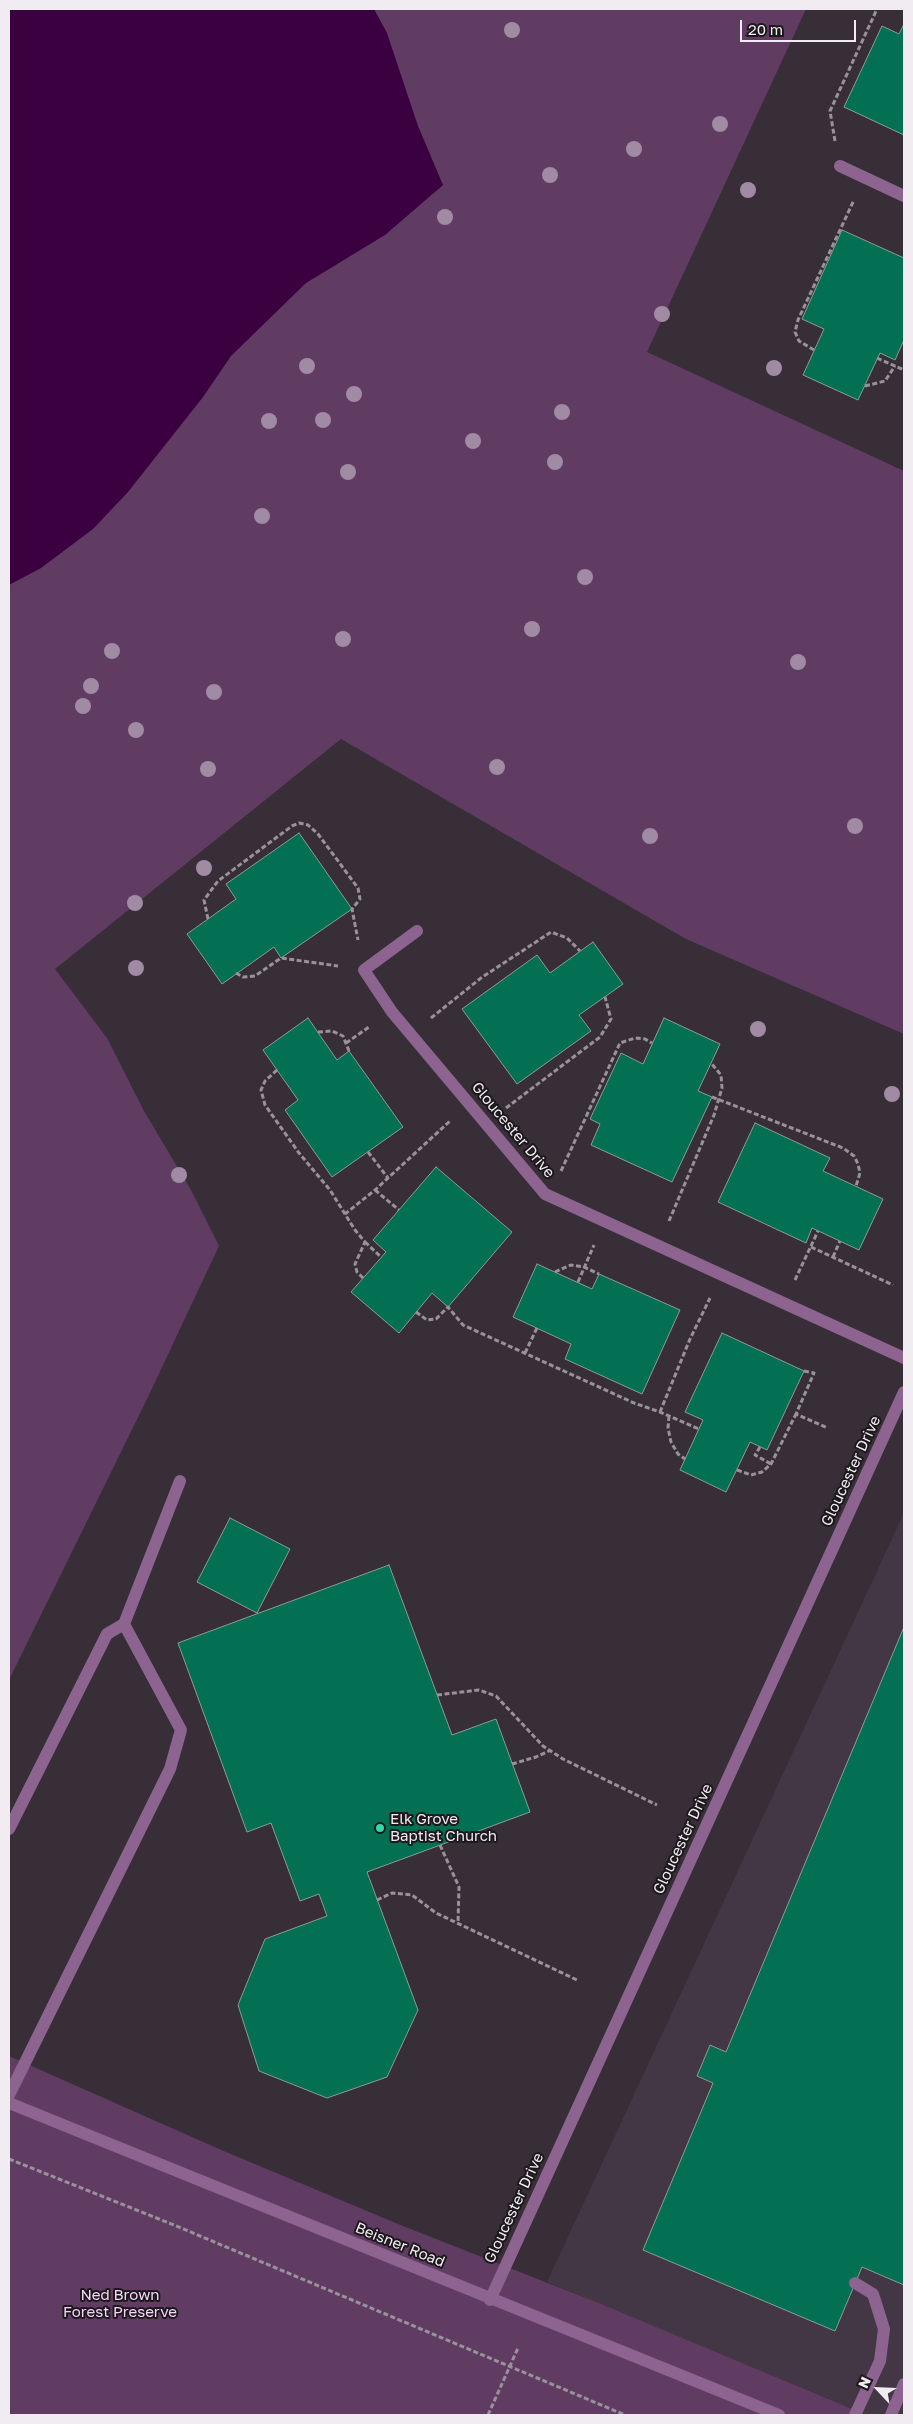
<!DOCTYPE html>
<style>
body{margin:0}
#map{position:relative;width:913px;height:2424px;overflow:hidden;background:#372e38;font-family:"Golos Text",sans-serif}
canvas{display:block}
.frame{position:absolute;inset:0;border:10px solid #f1ebf2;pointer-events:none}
.north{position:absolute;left:853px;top:2364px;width:50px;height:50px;-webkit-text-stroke:4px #1c181c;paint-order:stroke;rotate:295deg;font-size:14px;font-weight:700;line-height:20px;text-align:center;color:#f1ebf2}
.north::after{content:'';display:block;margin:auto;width:18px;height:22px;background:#f1ebf2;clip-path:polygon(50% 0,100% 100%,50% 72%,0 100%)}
.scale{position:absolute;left:740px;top:20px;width:116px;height:22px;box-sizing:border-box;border:2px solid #f1ebf2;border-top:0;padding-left:6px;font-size:15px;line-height:18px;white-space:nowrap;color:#f1ebf2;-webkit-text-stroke:4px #1c181c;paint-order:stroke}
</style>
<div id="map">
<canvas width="913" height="2424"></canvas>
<div class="frame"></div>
<div class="north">N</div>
<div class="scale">20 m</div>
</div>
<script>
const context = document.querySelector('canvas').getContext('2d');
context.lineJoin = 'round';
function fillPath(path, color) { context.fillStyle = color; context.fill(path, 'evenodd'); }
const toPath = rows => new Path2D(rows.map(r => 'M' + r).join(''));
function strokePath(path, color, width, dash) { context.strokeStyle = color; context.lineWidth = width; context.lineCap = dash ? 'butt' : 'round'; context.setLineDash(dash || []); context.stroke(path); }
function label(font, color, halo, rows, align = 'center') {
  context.font = font + ' "Golos Text",sans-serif'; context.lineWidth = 4; context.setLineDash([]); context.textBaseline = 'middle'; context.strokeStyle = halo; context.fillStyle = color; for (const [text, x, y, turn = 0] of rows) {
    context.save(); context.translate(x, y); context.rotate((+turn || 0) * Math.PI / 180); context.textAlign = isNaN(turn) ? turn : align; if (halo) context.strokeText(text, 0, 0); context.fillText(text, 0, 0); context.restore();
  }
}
fillPath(toPath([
 [904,1513,904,2415,868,2415,547,2282]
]), '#443745');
fillPath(toPath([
 [9,9,806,9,647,352,904,471,904,1034,686,939,341,739,55,969,107,1038,144,1111,191,1190,219,1246,148,1397,9,1680],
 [9,2056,219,2149,398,2224,601,2304,867,2415,9,2415]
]), '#603c63');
fillPath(toPath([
 [9,9,374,9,387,33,418,126,443,185,385,235,306,283,231,356,203,397,128,492,93,529,41,568,9,585]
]), '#3a0040');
const building = toPath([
 [904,24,904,135,844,107,882,26,899,34,904,24],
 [842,230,904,258,904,340,895,360,880,353,858,400,803,375,824,329,802,319,842,230],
 [299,833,352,909,281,958,274,947,222,984,187,934,236,899,226,884,299,833],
 [593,942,623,984,579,1015,591,1031,517,1084,462,1009,537,955,550,973,593,942],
 [308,1018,337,1060,349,1051,403,1127,332,1177,285,1110,298,1100,263,1050,308,1018],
 [664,1018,720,1044,698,1091,712,1097,672,1182,591,1145,600,1124,590,1119,621,1053,643,1064,664,1018],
 [755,1123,830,1158,823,1171,883,1199,859,1250,812,1228,806,1243,718,1202,755,1123],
 [436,1167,512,1232,448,1307,432,1293,399,1333,351,1292,386,1252,373,1240,436,1167],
 [537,1264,592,1289,599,1274,680,1310,642,1394,565,1359,571,1344,513,1317,537,1264],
 [722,1333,804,1371,767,1450,750,1442,726,1492,680,1470,703,1420,685,1412,722,1333],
 [230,1518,290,1549,257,1613,197,1582,230,1518],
 [389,1565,452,1735,496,1719,530,1812,367,1872,418,2010,387,2077,327,2098,259,2071,238,2005,265,1939,327,1916,319,1894,300,1901,271,1823,247,1832,178,1643,389,1565],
 [904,1627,904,2285,862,2267,835,2331,643,2250,713,2083,697,2076,710,2045,726,2052,904,1627]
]);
fillPath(building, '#036f53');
strokePath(building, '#8d9d95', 1);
strokePath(toPath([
 [835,141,830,111,877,9],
 [814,350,799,341,795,332,798,320,854,200],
 [877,358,904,370],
 [865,386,885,381,895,366],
 [208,919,204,900,218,881,292,826,299,823,308,825,318,834,358,888,360,899,352,909,358,940],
 [236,973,243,977,255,976,281,958,338,966],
 [431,1018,481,978,551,932,567,938,580,951],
 [318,1032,332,1031,343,1036,349,1051],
 [346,1043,369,1027],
 [277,1070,265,1081,261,1090,265,1105,299,1153,330,1190,345,1214],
 [712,1097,843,1148,854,1156,858,1164,860,1173,856,1186],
 [506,1108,600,1037,611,1019,605,997],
 [368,1152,388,1178],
 [561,1171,620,1043,635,1038,645,1039,652,1043],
 [375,1190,399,1210],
 [669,1221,714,1115,722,1088,721,1075,711,1063],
 [365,1242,381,1257],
 [811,1247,893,1285],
 [833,1257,840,1241],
 [555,1272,571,1265,584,1267,599,1274],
 [363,1278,357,1272,355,1264,365,1242,355,1230,345,1214,375,1190,450,1121],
 [795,1280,818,1231],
 [578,1282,594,1245],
 [416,1312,427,1320,436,1319,448,1307,463,1325,634,1403,660,1412,699,1429],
 [525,1353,537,1328],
 [804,1371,814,1373,796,1414,828,1428],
 [660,1412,690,1339,710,1298],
 [669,1416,668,1428,671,1442,678,1454,685,1459],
 [760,1447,755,1455,771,1464],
 [737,1470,751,1475,762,1472,771,1464,796,1414],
 [437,1695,479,1690,496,1696,543,1746,563,1759,657,1805],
 [512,1764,536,1757,549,1751],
 [440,1845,459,1887,458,1923],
 [377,1900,392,1893,412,1895,436,1913,577,1980],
 [9,2159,174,2225,625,2415],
 [488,2415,518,2348]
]), '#99929a', 3, [5, 2.5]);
strokePath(toPath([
 [124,1624,180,1481],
 [9,1829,107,1634,124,1624,181,1730,170,1769,9,2095],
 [855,2415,880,2361,884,2329,873,2294,855,2283],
 [891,2415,904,2384]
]), '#8d6490', 12);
strokePath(toPath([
 [840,166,904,196],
 [417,931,364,970,392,1012,545,1194,904,1358],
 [9,2103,779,2415],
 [490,2300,904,1392]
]), '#8d6490', 12);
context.fillStyle = '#a18aa3';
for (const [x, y] of [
 [512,30],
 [720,124],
 [634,149],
 [550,175],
 [748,190],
 [445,217],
 [662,314],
 [307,366],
 [774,368],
 [354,394],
 [562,412],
 [323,420],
 [269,421],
 [473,441],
 [555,462],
 [348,472],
 [262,516],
 [585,577],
 [532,629],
 [343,639],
 [112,651],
 [798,662],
 [91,686],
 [214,692],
 [83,706],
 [136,730],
 [497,767],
 [208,769],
 [855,826],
 [650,836],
 [204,868],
 [135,903],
 [136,968],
 [758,1029],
 [892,1094],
 [179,1175]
]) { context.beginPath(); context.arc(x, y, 8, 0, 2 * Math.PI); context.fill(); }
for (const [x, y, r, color] of [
 [380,1828,5,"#3bd4a4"]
]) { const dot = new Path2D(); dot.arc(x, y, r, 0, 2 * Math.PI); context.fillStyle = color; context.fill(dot); strokePath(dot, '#1c181c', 2); }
label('15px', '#f1ebf2', '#1c181c', [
 ["Gloucester Drive",513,1130,50],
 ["Gloucester Drive",851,1471,-65],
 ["Gloucester Drive",683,1839,-65],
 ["Gloucester Drive",514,2208,-65],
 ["Beisner Road",400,2245,22]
]);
label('15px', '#f1ebf2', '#1c181c', [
 ["Elk Grove",390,1819],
 ["Baptist Church",390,1836]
], 'left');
label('15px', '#f7d5fa', '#1c181c', [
 ["Ned Brown",120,2295],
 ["Forest Preserve",120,2312]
]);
</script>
